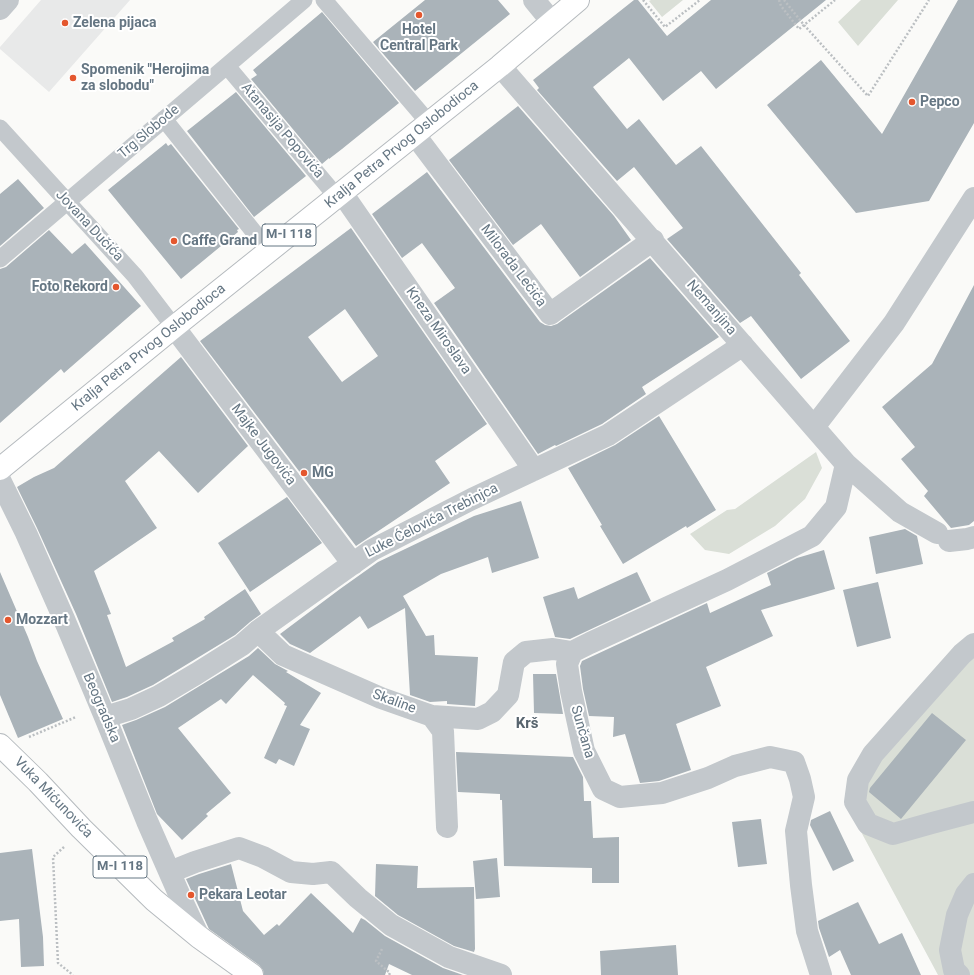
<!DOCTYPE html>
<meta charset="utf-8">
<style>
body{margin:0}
canvas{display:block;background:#fafaf8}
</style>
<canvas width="974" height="975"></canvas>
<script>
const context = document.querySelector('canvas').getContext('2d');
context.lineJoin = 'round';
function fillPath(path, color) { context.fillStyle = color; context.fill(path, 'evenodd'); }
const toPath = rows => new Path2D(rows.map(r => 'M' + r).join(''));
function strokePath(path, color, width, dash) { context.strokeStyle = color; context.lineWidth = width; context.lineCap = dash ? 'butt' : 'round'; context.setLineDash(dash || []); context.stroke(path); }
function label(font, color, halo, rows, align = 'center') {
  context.font = font + ' Roboto,sans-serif'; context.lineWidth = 4; context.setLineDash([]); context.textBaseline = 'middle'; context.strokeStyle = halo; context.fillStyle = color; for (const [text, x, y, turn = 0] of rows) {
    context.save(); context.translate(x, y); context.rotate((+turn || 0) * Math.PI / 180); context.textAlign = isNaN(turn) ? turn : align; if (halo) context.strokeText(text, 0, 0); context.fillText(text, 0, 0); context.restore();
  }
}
fillPath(toPath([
 [41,0,130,0,49,92,0,49,0,47]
]), '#e8e9e9');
fillPath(toPath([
 [651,0,683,0,662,17,649,1],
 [861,0,898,0,858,46,838,22],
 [816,452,822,468,805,499,775,526,729,554,705,550,690,534,727,510,735,509],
 [974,650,974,975,938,975,845,802,927,701]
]), '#dadfd7');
fillPath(toPath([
 [425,0,498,0,510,14,415,91,373,42],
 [634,0,638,0,667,36,711,0,826,0,716,89,701,71,663,101,629,58,593,87,627,129,639,119,676,165,701,146,801,273,799,275,850,341,801,379,751,316,740,323,667,239,683,228,634,167,617,181,537,90,539,88,533,80],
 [958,0,974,0,974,123,929,201,856,213,767,105,821,60,882,134],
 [322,12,399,103,342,149,329,159,329,158,322,164,251,79,257,75,253,70],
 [236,92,306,176,254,217,187,131],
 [518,106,614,216,631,240,580,277,541,224,513,245,449,160],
 [166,143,168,146,171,144,239,229,237,230,238,232,181,279,108,190],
 [427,172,540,322,545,325,551,326,557,324,650,258,719,337,642,387,646,394,602,424,556,446,555,445,538,454,434,303,455,288,422,243,402,258,372,214],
 [18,179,44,208,0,246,0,194],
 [351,228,487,424,435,461,450,483,356,546,200,341],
 [345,309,378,356,342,382,308,337],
 [49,230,72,254,85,243,141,306,64,373,61,369,0,423,0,269,6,267],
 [974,285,974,521,969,525,951,528,924,496,928,491,901,459,915,447,882,407,932,364],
 [181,357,248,446,198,493,159,451,125,481,157,528,94,571,111,614,107,615,126,667,174,641,172,638,205,619,204,617,245,589,261,614,250,622,235,635,153,685,127,697,112,702,76,614,37,528,17,487,34,477,54,468],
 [659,416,716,510,687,528,686,526,623,564,600,526,602,525,568,468,615,445],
 [287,497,322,543,250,592,218,543],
 [521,501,539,558,492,573,488,557,441,574,403,596,426,636,434,635,435,655,478,657,475,706,447,704,447,701,430,702,410,695,405,608,368,629,360,616,310,653,290,644,280,634,340,589,378,562,474,516],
 [905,529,917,536,923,564,876,574,869,537],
 [824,550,835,589,761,610,773,636,706,667,721,706,676,724,691,770,659,781,640,783,625,734,613,737,614,717,589,716,583,689,580,666,582,661,707,603,710,613,771,585,767,573,797,558],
 [0,572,28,637,37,661,63,719,18,738,0,695],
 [637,572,651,601,570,639,555,637,543,597,574,587,578,599],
 [878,582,891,638,857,647,843,590],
 [258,648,275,664,288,671,286,672,321,693,300,725,310,729,294,766,279,759,276,764,264,758,287,706,284,705,285,703,253,675,226,704,221,699,178,728,231,793,206,814,208,816,182,840,157,814,122,725,136,720,165,707,249,656],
 [533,674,556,674,563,714,534,713],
 [932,713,966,740,901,819,869,792,870,788],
 [456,752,573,757,583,777,584,801,591,801,593,838,619,837,619,883,592,883,592,868,504,866,502,800,500,800,500,794,458,792],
 [830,811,854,861,833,871,810,825,811,820],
 [761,819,767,864,738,867,732,822],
 [32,849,43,937,44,966,21,967,19,919,0,921,0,853],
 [497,858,500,897,476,899,473,861],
 [231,864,243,911,264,935,277,924,279,926,311,893,353,933,361,918,365,920,385,936,443,968,463,975,412,975,389,964,385,975,264,975,263,970,259,965,209,929,186,879,199,874],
 [376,864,418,866,417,888,474,887,475,949,474,952,454,946,398,915,375,896],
 [858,902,879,944,902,933,921,975,851,975,840,950,829,957,819,928,818,921],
 [676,945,678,975,601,975,600,951]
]), '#aab3b9');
const primary = toPath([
 [0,469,174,327,500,66,578,0],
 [0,745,38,782,81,828,154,900,199,937,252,975]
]);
strokePath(primary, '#b5babe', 24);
strokePath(toPath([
 [643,0,665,27,700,0],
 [779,0,781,6,799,29,835,0],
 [784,0,804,25,868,96,929,0],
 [29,737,76,717],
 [64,847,53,857,58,963,73,975],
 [382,949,376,961,390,973,389,975]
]), '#bbbfc2', 2.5, [2, 2]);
strokePath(toPath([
 [324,0,429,123],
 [227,66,337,197],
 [164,119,269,251],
 [0,128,135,276,174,327],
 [0,259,304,0]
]), '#c3c8cc', 17);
strokePath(toPath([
 [534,0,552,22],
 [0,9,8,0],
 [500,66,846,464,900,512,937,533],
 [415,135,550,314,653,240],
 [342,193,534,470],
 [174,327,353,564],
 [814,427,894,323,974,198],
 [0,480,26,533,64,619,105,717,147,821,183,903,199,937],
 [949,541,967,539,974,537],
 [258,631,283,655,381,698,432,716,443,731,447,827],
 [974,644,962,654,873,754,858,780,855,802,868,824,893,834,932,823,974,812],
 [432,716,478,719,492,712,508,695,514,662,526,652,553,649,572,652],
 [105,717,131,709,159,696,196,674,242,645,258,631,372,550,472,499,608,435,743,345],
 [170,872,195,862,239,848,263,857,291,872,313,874,331,872,358,898,391,925,449,957,501,975],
 [821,975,807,931,801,885,796,831,804,797,800,779,794,762,770,757,735,766,708,778,662,793,620,797,603,789,584,751,571,691,567,664,572,652,590,643,727,580,812,536,836,507,846,464],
 [959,975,954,970,950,950,957,915,966,894,974,884]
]), '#c3c8cc', 22);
strokePath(primary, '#fff', 22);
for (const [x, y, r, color] of [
 [419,15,4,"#e4572e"],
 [65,23,4,"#e4572e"],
 [73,78,4,"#e4572e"],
 [912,102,4,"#e4572e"],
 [174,241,4,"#e4572e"],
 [116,287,4,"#e4572e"],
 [304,473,4,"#e4572e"],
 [8,620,4,"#e4572e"],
 [191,895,4,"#e4572e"]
]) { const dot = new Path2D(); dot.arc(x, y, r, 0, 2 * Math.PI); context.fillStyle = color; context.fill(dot); strokePath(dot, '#fff', 1.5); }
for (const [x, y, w] of [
 [289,235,54],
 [120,867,54]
]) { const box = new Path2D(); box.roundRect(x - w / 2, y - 11, w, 22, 3); context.fillStyle = '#fff'; context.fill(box); strokePath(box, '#657683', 1); }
label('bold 13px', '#657683', null, [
 ["M-I 118",289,235],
 ["M-I 118",120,867]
]);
label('bold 14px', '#657683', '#fff', [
 ["Zelena pijaca",73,23],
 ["Hotel",419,30,"center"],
 ["Central Park",419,46,"center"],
 ["Spomenik \"Herojima",81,70],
 ["za slobodu\"",81,86],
 ["Pepco",920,102],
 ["Caffe Grand",182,241],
 ["Foto Rekord",108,287,"right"],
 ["MG",312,473],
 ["Mozzart",16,620],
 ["Pekara Leotar",199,895]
], 'left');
label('14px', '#657683', '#fff', [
 ["Atanasija Popovića",282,131,50],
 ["Trg Slobode",149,132,-40],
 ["Kralja Petra Prvog Oslobodioca",402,145,-39],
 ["Jovana Dučića",89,226,47],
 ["Milorada Lečića",513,266,53],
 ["Nemanjina",711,308,49],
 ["Kneza Miroslava",438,331,55],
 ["Kralja Petra Prvog Oslobodioca",149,348,-39],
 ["Majke Jugovića",263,445,53],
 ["Luke Ćelovića Trebinjca",432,521,-27],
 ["Skaline",394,702,20],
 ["Beogradska",101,708,67],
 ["Sunčana",582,732,74],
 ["Vuka Mićunovića",53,798,46]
]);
label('bold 15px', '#57646e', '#fff', [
 ["Krš",527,724]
]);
</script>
